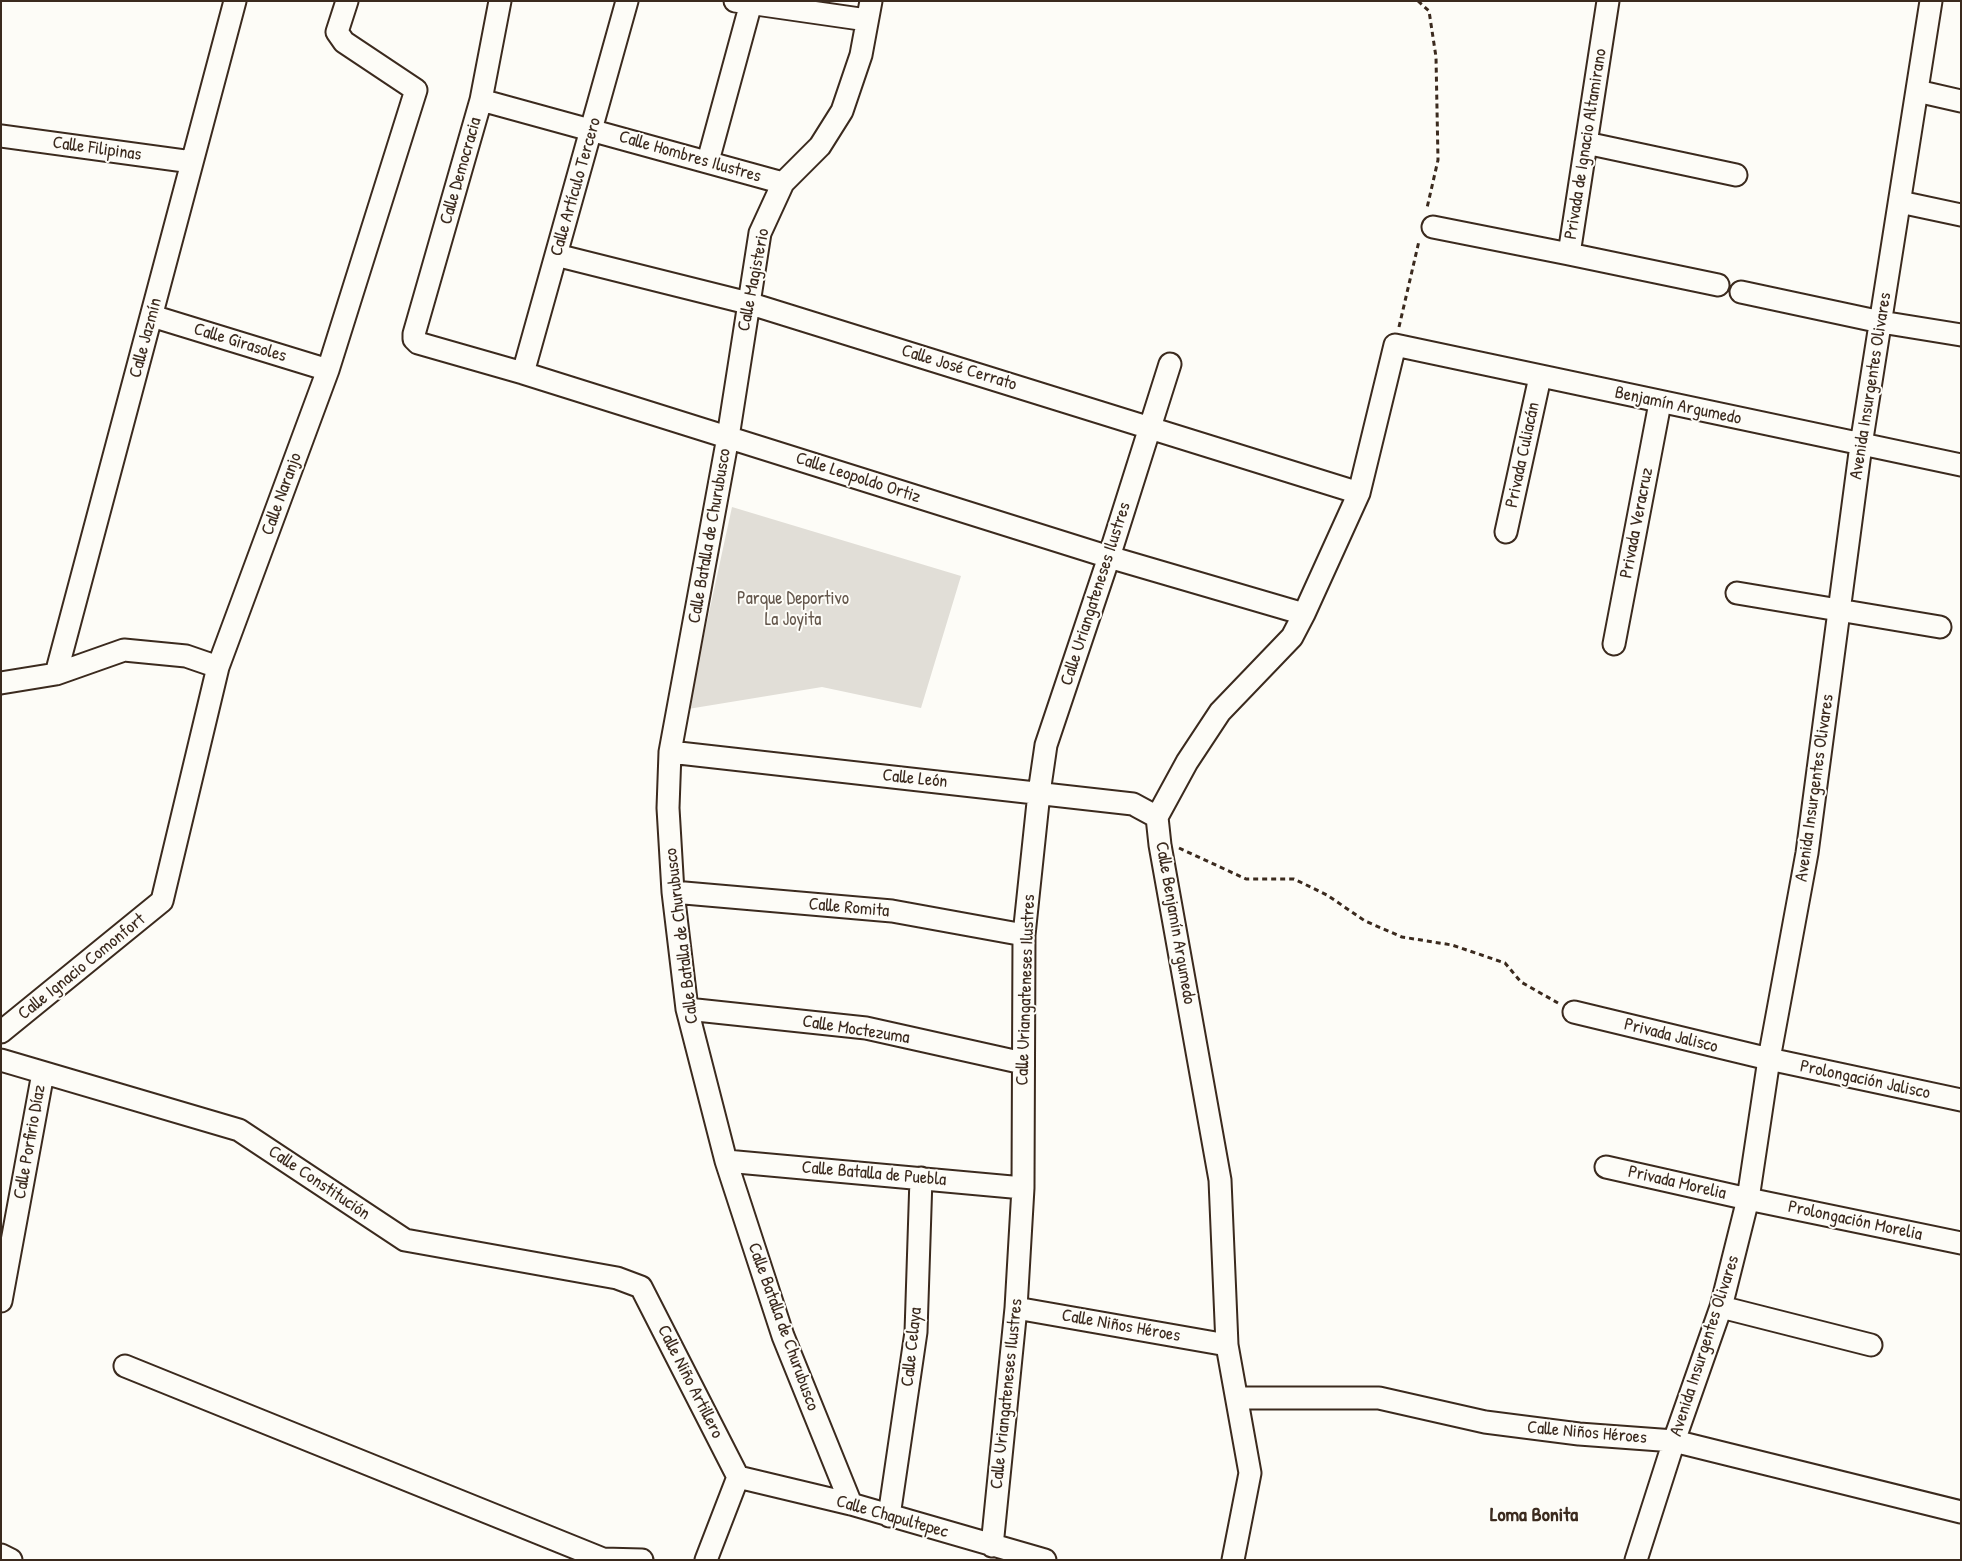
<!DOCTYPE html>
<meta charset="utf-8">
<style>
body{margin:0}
#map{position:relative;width:1962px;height:1561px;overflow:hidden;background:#fdfcf7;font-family:"Patrick Hand",sans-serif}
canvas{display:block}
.frame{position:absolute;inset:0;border:2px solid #3b2a1e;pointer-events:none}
</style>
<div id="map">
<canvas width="1962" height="1561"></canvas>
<div class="frame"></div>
</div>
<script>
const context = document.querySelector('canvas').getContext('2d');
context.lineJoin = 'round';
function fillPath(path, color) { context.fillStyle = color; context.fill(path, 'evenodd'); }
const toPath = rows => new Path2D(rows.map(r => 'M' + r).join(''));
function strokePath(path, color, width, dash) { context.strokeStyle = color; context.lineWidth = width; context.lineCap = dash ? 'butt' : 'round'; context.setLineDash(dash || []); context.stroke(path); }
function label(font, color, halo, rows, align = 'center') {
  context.font = font + ' "Patrick Hand",sans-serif'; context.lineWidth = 4; context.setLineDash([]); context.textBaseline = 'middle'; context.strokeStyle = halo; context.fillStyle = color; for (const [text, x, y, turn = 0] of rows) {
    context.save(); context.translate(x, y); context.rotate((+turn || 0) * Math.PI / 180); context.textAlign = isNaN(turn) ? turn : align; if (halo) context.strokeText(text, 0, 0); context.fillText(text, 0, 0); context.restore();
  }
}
fillPath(toPath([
 [732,507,961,576,921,708,822,687,688,709]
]), '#e1ded7');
const minor = toPath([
 [500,1,481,100,414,334,414,339,418,343,523,373,1109,557,1304,614],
 [735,1,867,20],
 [1608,1,1569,254,1718,285],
 [1917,91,1961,101],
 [481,100,783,183],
 [1,136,192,162],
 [1586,143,1736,175],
 [708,161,751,3],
 [1900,202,1961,215],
 [1433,227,1569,254],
 [556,255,748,303,1359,493],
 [1741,292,1881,322,1961,335],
 [152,316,328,370],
 [523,373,627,1],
 [1506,532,1540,377],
 [1737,593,1940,627],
 [1614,644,1660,403],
 [56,674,235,1],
 [1,683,56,674,124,650,186,656,218,667],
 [670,752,1133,804,1157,817],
 [673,892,892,911,1024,935],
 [687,1009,866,1028,1023,1063],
 [1574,1012,1769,1059,1961,1100],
 [1,1032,162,901,218,667,328,370,416,90,344,42,337,32,347,1],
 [1,1060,239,1130,405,1240,617,1278,641,1287,738,1477],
 [726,1161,1023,1188],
 [1606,1167,1748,1199,1961,1243],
 [1,1301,43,1073],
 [1721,1307,1871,1345],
 [1016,1308,1227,1345],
 [125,1366,603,1559,642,1560],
 [1237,1398,1379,1398,1485,1422,1579,1434,1674,1441,1961,1512],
 [738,1477,851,1504,1045,1560],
 [851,1504,783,1336,726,1161,687,1009,673,892,668,808,670,752,728,437,760,233,783,183,820,146,842,111,861,55,871,1],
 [889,1516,916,1332,921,1178],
 [992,1546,1016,1308,1023,1188,1024,935,1039,793,1046,745,1109,557,1170,364],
 [1,1555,11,1560],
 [706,1560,738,1477],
 [1233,1560,1250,1473,1227,1345,1220,1180,1160,845,1157,817,1187,762,1220,712,1292,637,1304,614,1359,493,1395,345,1961,465],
 [1636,1560,1674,1441,1721,1307,1748,1199,1769,1059,1807,853,1861,445,1931,1]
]);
strokePath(minor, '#3b2a1e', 25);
strokePath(toPath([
 [1418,1,1429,11,1436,57,1438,160,1427,208],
 [1399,327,1419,241],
 [1179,848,1246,879,1294,879,1327,895,1365,921,1402,937,1452,945,1505,963,1521,982,1558,1003]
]), '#3b2a1e', 3, [5, 4]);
strokePath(minor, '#fdfcf7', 21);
label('18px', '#3b2a1e', '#fdfcf7', [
 ["Privada de Ignacio Altamirano",1586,144,-81],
 ["Calle Filipinas",97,149,8],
 ["Calle Hombres Ilustres",690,157,16],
 ["Calle Democracia",461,171,-74],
 ["Calle Artículo Tercero",576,187,-74],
 ["Calle Magisterio",754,280,-79],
 ["Calle Jazmín",146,338,-75],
 ["Calle Girasoles",240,343,17],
 ["Calle José Cerrato",959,368,17],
 ["Avenida Insurgentes Olivares",1871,386,-81],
 ["Benjamín Argumedo",1678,406,12],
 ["Privada Culiacán",1523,455,-78],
 ["Calle Leopoldo Ortiz",858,478,18],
 ["Calle Naranjo",282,494,-70],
 ["Privada Veracruz",1637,523,-79],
 ["Calle Batalla de Churubusco",710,536,-80],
 ["Calle Uriangateneses Ilustres",1096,594,-72],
 ["Calle León",915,779,6],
 ["Avenida Insurgentes Olivares",1815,788,-82],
 ["Calle Romita",849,908,5],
 ["Calle Benjamín Argumedo",1175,923,80],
 ["Calle Batalla de Churubusco",682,936,-97],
 ["Calle Ignacio Comonfort",82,967,-39],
 ["Calle Uriangateneses Ilustres",1026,990,-88],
 ["Calle Moctezuma",856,1030,9],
 ["Privada Jalisco",1671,1036,14],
 ["Prolongación Jalisco",1865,1080,12],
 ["Calle Porfirio Díaz",30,1142,-80],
 ["Calle Batalla de Puebla",874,1174,5],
 ["Calle Constitución",319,1183,34],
 ["Privada Morelia",1677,1183,13],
 ["Prolongación Morelia",1855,1221,12],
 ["Calle Niños Héroes",1121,1326,10],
 ["Calle Batalla de Churubusco",783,1327,70],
 ["Avenida Insurgentes Olivares",1705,1346,-72],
 ["Calle Celaya",912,1347,-84],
 ["Calle Niño Artillero",690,1382,63],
 ["Calle Uriangateneses Ilustres",1007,1394,-84],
 ["Calle Niños Héroes",1587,1433,5],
 ["Calle Chapultepec",892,1517,16]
]);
label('18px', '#64574c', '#fdfcf7', [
 ["Parque Deportivo",793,599],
 ["La Joyita",793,620]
]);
label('bold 20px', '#3b2a1e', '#fdfcf7', [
 ["Loma Bonita",1534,1516]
]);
</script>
